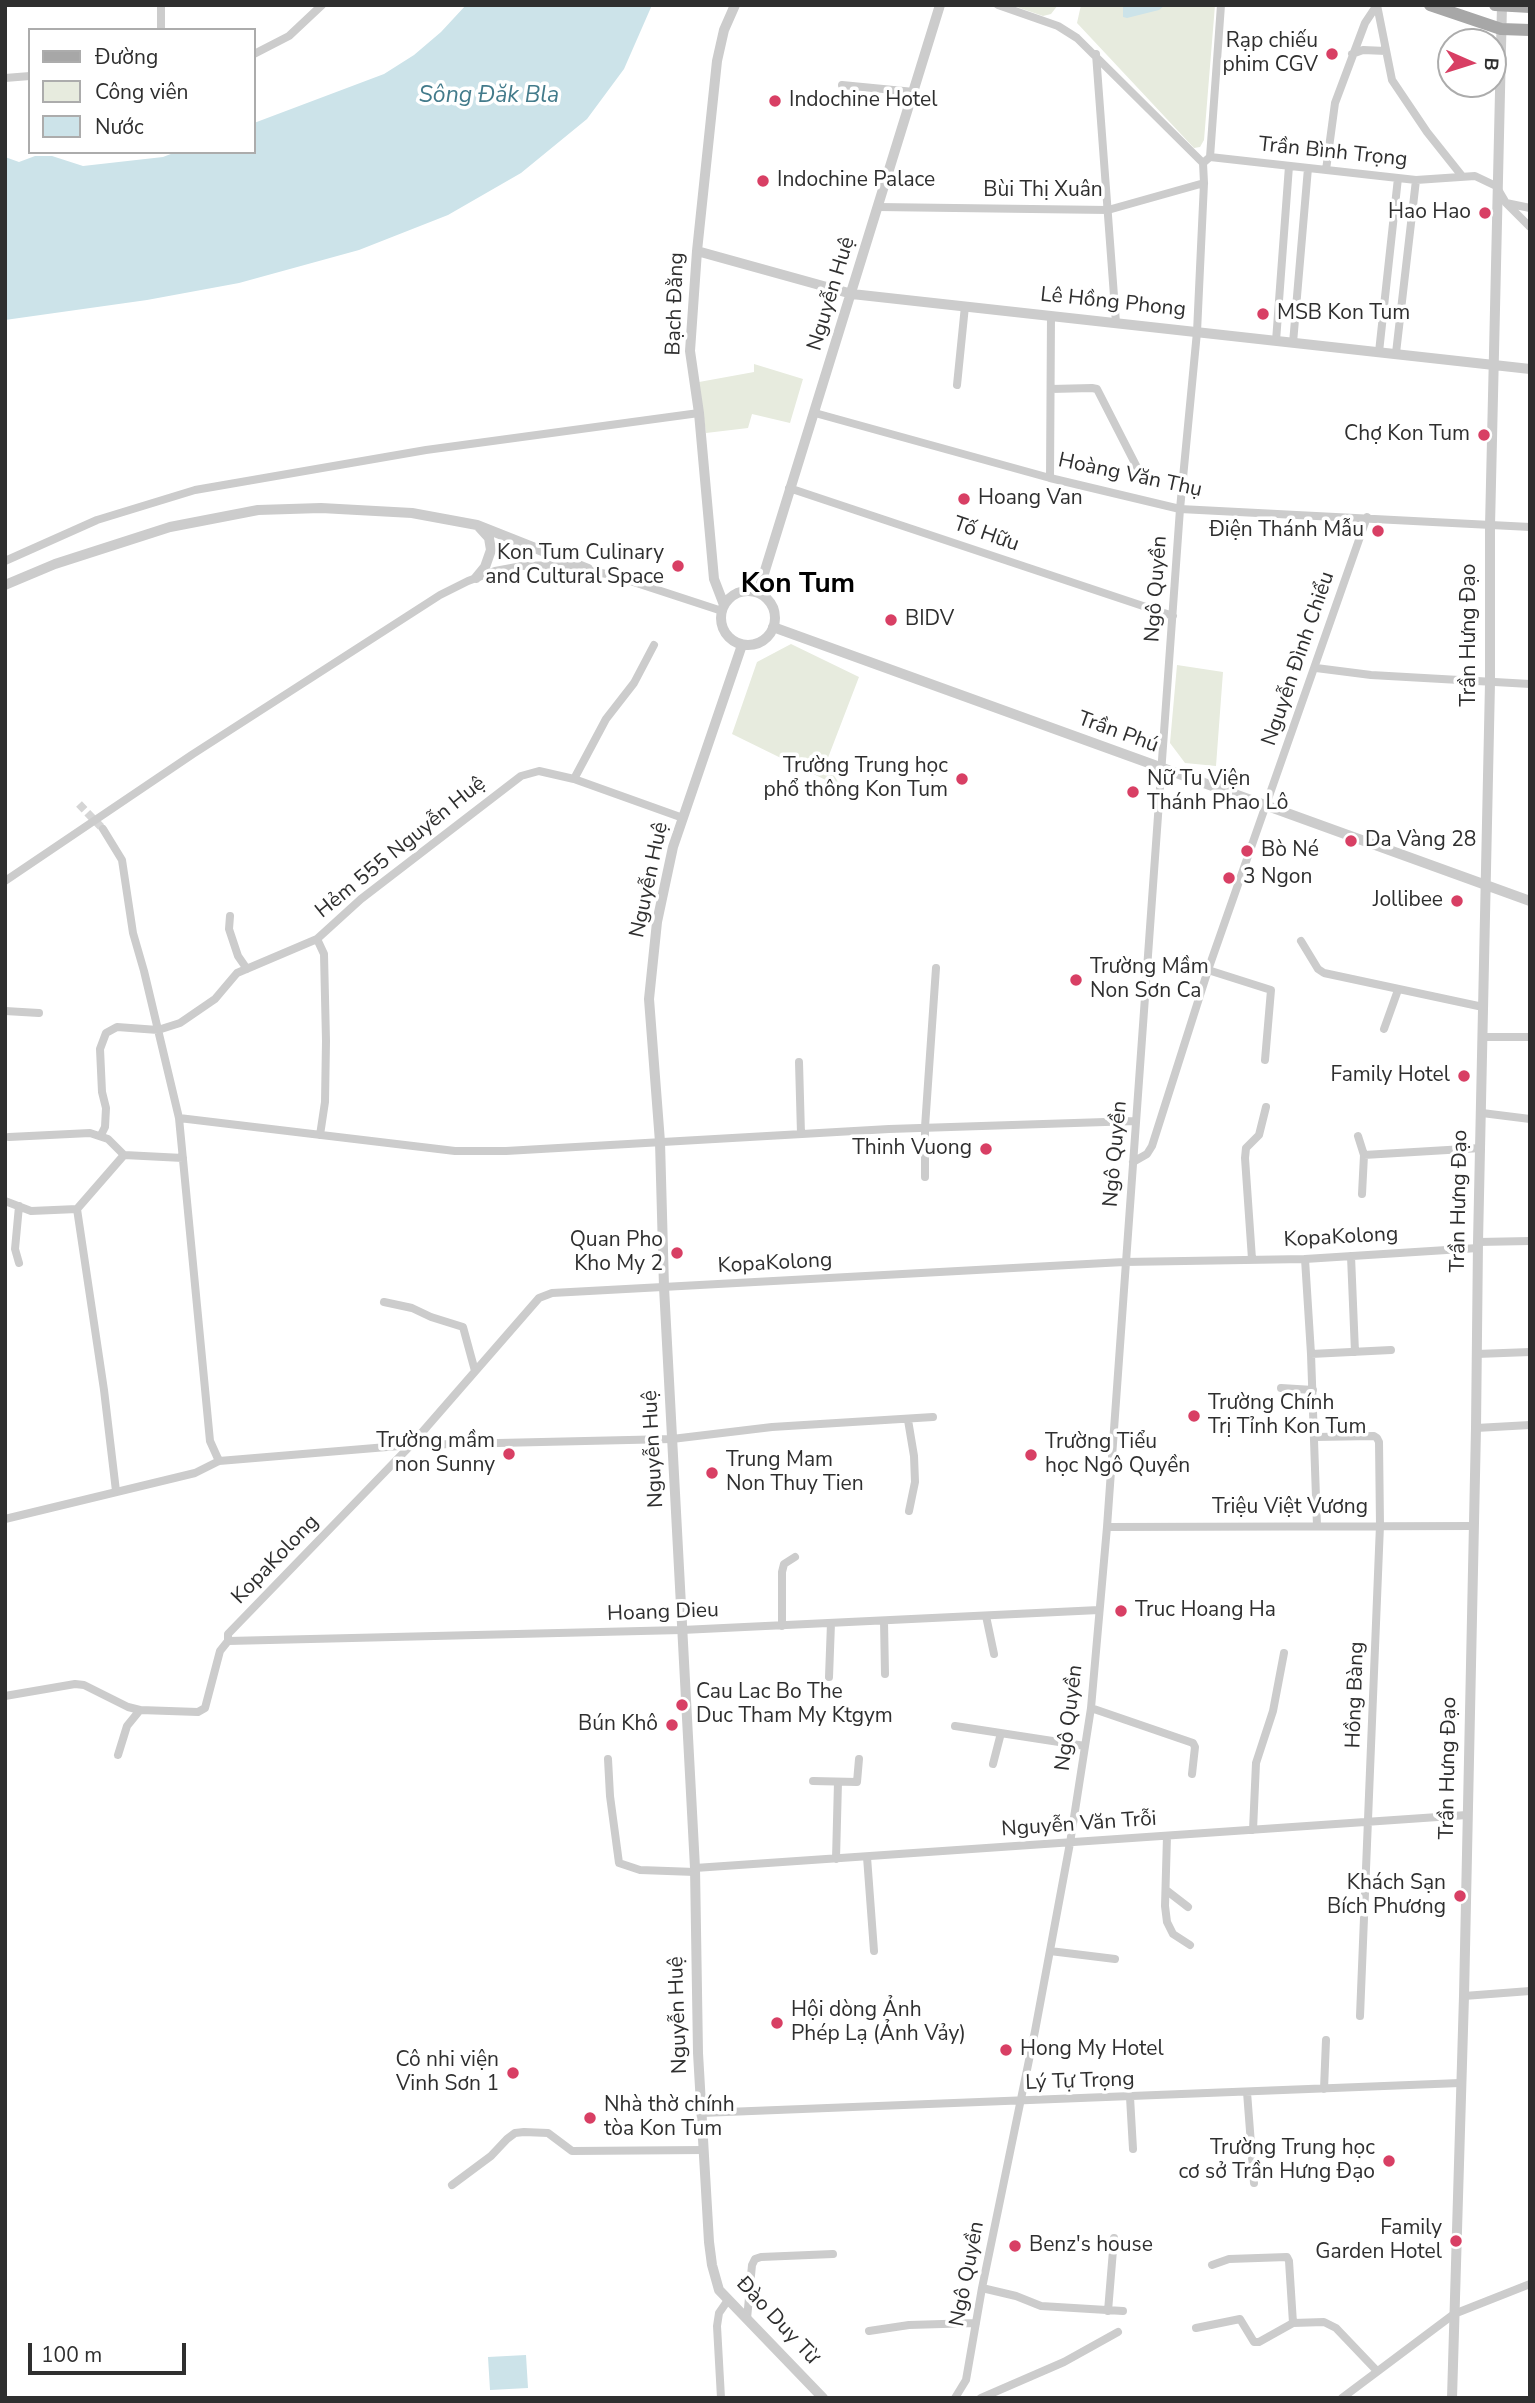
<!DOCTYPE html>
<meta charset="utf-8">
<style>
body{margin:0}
#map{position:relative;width:1535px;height:2403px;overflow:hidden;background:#fff;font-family:"Nunito Sans",sans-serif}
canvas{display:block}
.frame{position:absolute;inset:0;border:7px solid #2f2f2f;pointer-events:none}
.legend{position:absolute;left:28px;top:28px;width:228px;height:126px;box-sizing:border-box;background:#fff;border:2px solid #acacac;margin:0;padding:9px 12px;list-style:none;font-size:21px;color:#2f2f2f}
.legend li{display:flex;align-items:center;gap:14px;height:35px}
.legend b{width:35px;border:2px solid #acacac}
.north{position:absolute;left:1437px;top:28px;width:70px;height:70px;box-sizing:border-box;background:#fff;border:2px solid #acacac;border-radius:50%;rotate:93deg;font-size:19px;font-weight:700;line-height:28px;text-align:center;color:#2f2f2f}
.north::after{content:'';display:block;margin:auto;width:24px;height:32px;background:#d83f64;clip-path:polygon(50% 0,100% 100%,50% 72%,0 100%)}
.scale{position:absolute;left:28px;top:2343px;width:158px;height:32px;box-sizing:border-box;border:4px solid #2f2f2f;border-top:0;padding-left:9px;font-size:21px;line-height:24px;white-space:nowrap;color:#2f2f2f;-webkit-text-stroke:5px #fff;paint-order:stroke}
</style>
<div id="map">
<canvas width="1535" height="2403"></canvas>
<div class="frame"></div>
<ul class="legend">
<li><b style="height:9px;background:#a7a7a7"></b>Đường</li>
<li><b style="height:19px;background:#e7ebde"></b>Công viên</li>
<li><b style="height:19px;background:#cce3e9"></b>Nước</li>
</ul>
<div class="north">B</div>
<div class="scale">100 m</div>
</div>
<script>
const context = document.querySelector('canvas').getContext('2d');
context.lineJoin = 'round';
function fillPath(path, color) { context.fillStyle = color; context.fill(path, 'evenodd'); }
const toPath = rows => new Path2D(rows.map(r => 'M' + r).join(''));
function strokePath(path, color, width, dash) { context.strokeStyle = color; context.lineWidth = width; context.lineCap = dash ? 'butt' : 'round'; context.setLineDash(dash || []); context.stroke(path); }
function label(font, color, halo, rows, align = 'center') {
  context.font = font + ' "Nunito Sans",sans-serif'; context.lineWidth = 7; context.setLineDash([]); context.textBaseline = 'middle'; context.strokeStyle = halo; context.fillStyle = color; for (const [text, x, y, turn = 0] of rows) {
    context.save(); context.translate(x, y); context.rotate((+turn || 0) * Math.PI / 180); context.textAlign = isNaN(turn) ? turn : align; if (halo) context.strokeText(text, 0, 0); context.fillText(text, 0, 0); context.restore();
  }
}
fillPath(toPath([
 [1011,5,1058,5,1051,14,1043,16],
 [1081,5,1215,5,1204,140,1200,147,1194,148,1077,23],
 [754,364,803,379,790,423,752,414,748,428,706,433,699,382,754,372],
 [791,644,859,677,826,763,842,788,732,734,757,662],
 [1177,665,1223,672,1216,766,1185,763,1170,743]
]), '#e7ebde');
fillPath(toPath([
 [466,5,652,5,624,69,587,119,521,173,448,215,359,250,239,283,147,300,5,320,5,157,19,162,35,156,52,156,83,166,163,157,176,152,254,152,254,123,384,74,414,55,441,32],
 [1123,5,1165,5,1159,10,1127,18,1123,17],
 [526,2355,528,2388,490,2390,488,2357]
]), '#cce3e9');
strokePath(toPath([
 [79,804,103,829]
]), '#d5d5d5', 8, [8, 4]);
strokePath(toPath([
 [161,5,161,30],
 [1377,5,1392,80,1427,132,1462,176],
 [254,54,289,36,322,5],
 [1096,54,1116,323],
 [1352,54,1363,50,1386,51],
 [5,78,30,76],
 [842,85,914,92],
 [1210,157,1221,5],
 [1203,163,1210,157,1416,180,1475,176,1496,186,1506,203,1530,208],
 [1326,170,1335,103,1365,23,1377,5],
 [1506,203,1530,227],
 [878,207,1108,210,1204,183],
 [1276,341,1289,166],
 [1293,343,1308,168],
 [1379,352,1398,178],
 [1396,353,1416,180],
 [957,385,965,306],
 [1051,389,1092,388,1097,389,1144,481],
 [815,413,1050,478,1180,509,1530,527],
 [1050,478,1051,316],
 [789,488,1173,616],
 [5,561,97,520,195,490,426,450,699,413],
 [1316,668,1371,675,1530,684],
 [574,779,606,719,634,683,654,645],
 [103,829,122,860,133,933,144,971,179,1118,210,1441,219,1461],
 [5,881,193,754,440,595,468,581,495,571,522,566,558,565,612,575,722,611],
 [230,916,229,929,238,956,247,969],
 [317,939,324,954,326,1041,325,1102,320,1135],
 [1301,941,1318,969,1324,973,1483,1007],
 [1208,970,1271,990,1265,1060],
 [5,1011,39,1013],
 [1384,1029,1398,990],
 [1484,1037,1530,1037],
 [799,1062,801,1134],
 [1482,1113,1530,1119],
 [179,1118,455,1151,506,1151,889,1129,1136,1121],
 [101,1135,105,1127,106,1108,102,1092,100,1049,106,1033,117,1027,158,1030,180,1023,215,999,237,973,317,939,361,899,521,776,539,771,574,779,683,818],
 [1358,1136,1364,1155,1362,1194],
 [9,1137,90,1133,108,1139,124,1155],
 [1364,1155,1481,1148],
 [1133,1162,1147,1154,1152,1146,1208,970,1367,517],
 [925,1177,925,1127,936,968],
 [5,1201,31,1211,77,1209,124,1155,183,1158],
 [77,1209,104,1390,116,1491],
 [1478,1242,1530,1241],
 [1351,1256,1355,1352],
 [1252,1259,1245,1158,1246,1148,1259,1135,1266,1107],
 [1305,1259,1311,1354,1317,1526],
 [19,1263,15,1249,19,1206],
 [384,1302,412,1308,431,1317,463,1327,475,1371],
 [1311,1354,1391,1350],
 [1477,1354,1530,1352],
 [1281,1388,1313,1390],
 [908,1420,914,1456,915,1482,909,1511],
 [1476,1428,1530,1425],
 [1315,1437,1374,1436,1377,1438,1379,1442,1380,1525,1360,2016],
 [5,1519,195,1473,219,1461,411,1445,672,1439,772,1427,933,1417],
 [1107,1527,1473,1526],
 [986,1616,994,1654],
 [884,1621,885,1674],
 [782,1626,782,1572,784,1564,795,1557],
 [228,1641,682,1630,1099,1610],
 [829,1677,831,1623],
 [5,1696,75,1684,84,1685,128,1707,140,1710,198,1712,205,1708,220,1651,228,1641,228,1634,411,1445,539,1298,552,1293,1124,1262,1305,1259,1478,1248],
 [1091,1708,1193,1743,1195,1747,1192,1774],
 [955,1726,1085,1746],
 [118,1755,127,1726,140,1710],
 [608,1759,610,1796,619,1863,640,1870,695,1872],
 [993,1764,1001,1733],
 [813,1781,857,1782,859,1759],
 [1253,1830,1256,1763,1273,1711,1284,1653],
 [1167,1836,1165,1906,1167,1922,1173,1934,1190,1945],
 [867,1857,874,1951],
 [836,1859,838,1782],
 [695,1868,1467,1815],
 [1166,1890,1188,1907],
 [1050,1951,1115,1959],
 [1464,1996,1530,1991],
 [1324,2089,1326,2040],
 [1247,2092,1254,2183],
 [1130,2097,1133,2149],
 [701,2113,1460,2083],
 [452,2185,491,2156,507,2139,515,2133,524,2132,548,2133,572,2151,704,2150],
 [1212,2265,1229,2259,1287,2257,1289,2261,1293,2323],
 [982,2288,1016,2296,1041,2306,1123,2311],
 [1108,2311,1114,2238],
 [747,2319,752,2265,755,2259,761,2257,833,2254],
 [1196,2328,1240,2319,1254,2342,1259,2342,1293,2323,1324,2322,1336,2328,1377,2371],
 [869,2331,909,2325,976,2323],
 [721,2398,717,2326,719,2313,728,2300],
 [955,2398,966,2380,982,2288,1035,2031,1070,1843,1091,1708,1107,1527,1180,509,1197,332,1204,183,1203,163,1077,38,1058,26,998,5],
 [981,2398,1064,2362,1118,2332],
 [1342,2398,1454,2314,1530,2284]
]), '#ccc', 8);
strokePath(toPath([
 [697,251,852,294,1530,369],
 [476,578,485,567,491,550,489,538,479,527],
 [5,585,55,564,170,527,258,510,321,508,412,513,477,525,588,569],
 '721 618a27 27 0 1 1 54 0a27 27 0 1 1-54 0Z',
 [758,593,940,5],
 [724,605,714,579,699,413,690,351,697,251,717,61,724,30,735,5],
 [773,627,1530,901],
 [742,645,673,847,657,922,649,999,660,1142,664,1287,695,1868,698,2053,709,2242,712,2265,719,2290,823,2398],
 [1452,2398,1464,1996,1476,1428,1478,1242,1490,683,1490,526,1502,5]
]), '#ccc', 10);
strokePath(toPath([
 [1430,5,1501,29,1530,30],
 [1495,5,1530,7]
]), '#a7a7a7', 12);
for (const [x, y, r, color] of [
 [1332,54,7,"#d83f64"],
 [775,101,7,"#d83f64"],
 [763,181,7,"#d83f64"],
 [1485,213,7,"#d83f64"],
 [1263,314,7,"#d83f64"],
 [1484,435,7,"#d83f64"],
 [964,499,7,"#d83f64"],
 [1378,531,7,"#d83f64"],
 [678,566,7,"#d83f64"],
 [891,620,7,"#d83f64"],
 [962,779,7,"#d83f64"],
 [1133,792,7,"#d83f64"],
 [1351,841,7,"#d83f64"],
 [1247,851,7,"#d83f64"],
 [1229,878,7,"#d83f64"],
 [1457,901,7,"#d83f64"],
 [1076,980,7,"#d83f64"],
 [1464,1076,7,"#d83f64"],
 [986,1149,7,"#d83f64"],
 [677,1253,7,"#d83f64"],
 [1194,1416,7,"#d83f64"],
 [509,1454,7,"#d83f64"],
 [1031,1455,7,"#d83f64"],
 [712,1473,7,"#d83f64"],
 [1121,1611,7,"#d83f64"],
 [682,1705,7,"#d83f64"],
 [672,1725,7,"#d83f64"],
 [1460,1896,7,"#d83f64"],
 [777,2023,7,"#d83f64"],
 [1006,2050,7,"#d83f64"],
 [513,2073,7,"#d83f64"],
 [590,2118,7,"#d83f64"],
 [1389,2161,7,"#d83f64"],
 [1456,2241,7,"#d83f64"],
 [1015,2246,7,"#d83f64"]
]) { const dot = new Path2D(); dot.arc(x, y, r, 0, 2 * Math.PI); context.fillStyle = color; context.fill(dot); strokePath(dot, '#fff', 2.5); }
label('21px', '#2f2f2f', '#fff', [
 ["Rạp chiếu",1318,42,"right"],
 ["phim CGV",1318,66,"right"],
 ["Indochine Hotel",789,101],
 ["Indochine Palace",777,181],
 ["Hao Hao",1471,213,"right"],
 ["MSB Kon Tum",1277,314],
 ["Chợ Kon Tum",1470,435,"right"],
 ["Hoang Van",978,499],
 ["Điện Thánh Mẫu",1364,531,"right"],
 ["Kon Tum Culinary",664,554,"right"],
 ["and Cultural Space",664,578,"right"],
 ["BIDV",905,620],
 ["Trường Trung học",948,767,"right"],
 ["phổ thông Kon Tum",948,791,"right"],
 ["Nữ Tu Viện",1147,780],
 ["Thánh Phao Lô",1147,804],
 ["Da Vàng 28",1365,841],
 ["Bò Né",1261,851],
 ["3 Ngon",1243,878],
 ["Jollibee",1443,901,"right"],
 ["Trường Mầm",1090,968],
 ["Non Sơn Ca",1090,992],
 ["Family Hotel",1450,1076,"right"],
 ["Thinh Vuong",972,1149,"right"],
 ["Quan Pho",663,1241,"right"],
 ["Kho My 2",663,1265,"right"],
 ["Trường Chính",1208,1404],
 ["Trị Tỉnh Kon Tum",1208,1428],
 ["Trường mầm",495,1442,"right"],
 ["non Sunny",495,1466,"right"],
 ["Trường Tiểu",1045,1443],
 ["học Ngô Quyền",1045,1467],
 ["Trung Mam",726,1461],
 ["Non Thuy Tien",726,1485],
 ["Truc Hoang Ha",1135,1611],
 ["Cau Lac Bo The",696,1693],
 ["Duc Tham My Ktgym",696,1717],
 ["Bún Khô",658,1725,"right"],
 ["Khách Sạn",1446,1884,"right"],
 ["Bích Phương",1446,1908,"right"],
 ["Hội dòng Ảnh",791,2011],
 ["Phép Lạ (Ảnh Vảy)",791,2035],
 ["Hong My Hotel",1020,2050],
 ["Cô nhi viện",499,2061,"right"],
 ["Vinh Sơn 1",499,2085,"right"],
 ["Nhà thờ chính",604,2106],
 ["tòa Kon Tum",604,2130],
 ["Trường Trung học",1375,2149,"right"],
 ["cơ sở Trần Hưng Đạo",1375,2173,"right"],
 ["Family",1442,2229,"right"],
 ["Garden Hotel",1442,2253,"right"],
 ["Benz's house",1029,2246]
], 'left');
label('21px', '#2f2f2f', '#fff', [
 ["Trần Bình Trọng",1333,153,6],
 ["Bùi Thị Xuân",1043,191],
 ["Nguyễn Huệ",832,294,-73],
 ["Lê Hồng Phong",1113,303,6],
 ["Bạch Đằng",676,304,-88],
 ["Hoàng Văn Thụ",1130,476,12],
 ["Tố Hữu",986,535,19],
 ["Ngô Quyền",1157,589,-86],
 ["Trần Hưng Đạo",1470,635,-90],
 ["Nguyễn Đình Chiểu",1299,659,-71],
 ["Trần Phú",1118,733,20],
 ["Hẻm 555 Nguyễn Huệ",401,848,-39],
 ["Nguyễn Huệ",650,880,-78],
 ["Ngô Quyền",1116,1154,-85],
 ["Trần Hưng Đạo",1460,1201,-89],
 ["KopaKolong",1341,1238,-3],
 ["KopaKolong",775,1264,-3],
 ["Nguyễn Huệ",654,1449,-93],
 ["Triệu Việt Vương",1290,1508],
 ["KopaKolong",276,1560,-46],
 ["Hoang Dieu",663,1613,-2],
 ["Hồng Bàng",1356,1695,-88],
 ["Ngô Quyền",1070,1718,-83],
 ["Trần Hưng Đạo",1449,1768,-89],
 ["Nguyễn Văn Trỗi",1079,1825,-4],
 ["Nguyễn Huệ",679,2015,-92],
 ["Lý Tự Trọng",1080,2082,-2],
 ["Ngô Quyền",968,2274,-79],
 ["Đào Duy Từ",777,2321,47]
]);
label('italic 23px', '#437b8b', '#fff', [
 ["Sông Đăk Bla",489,96]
]);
label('bold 28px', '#000', '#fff', [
 ["Kon Tum",798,585]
]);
</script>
